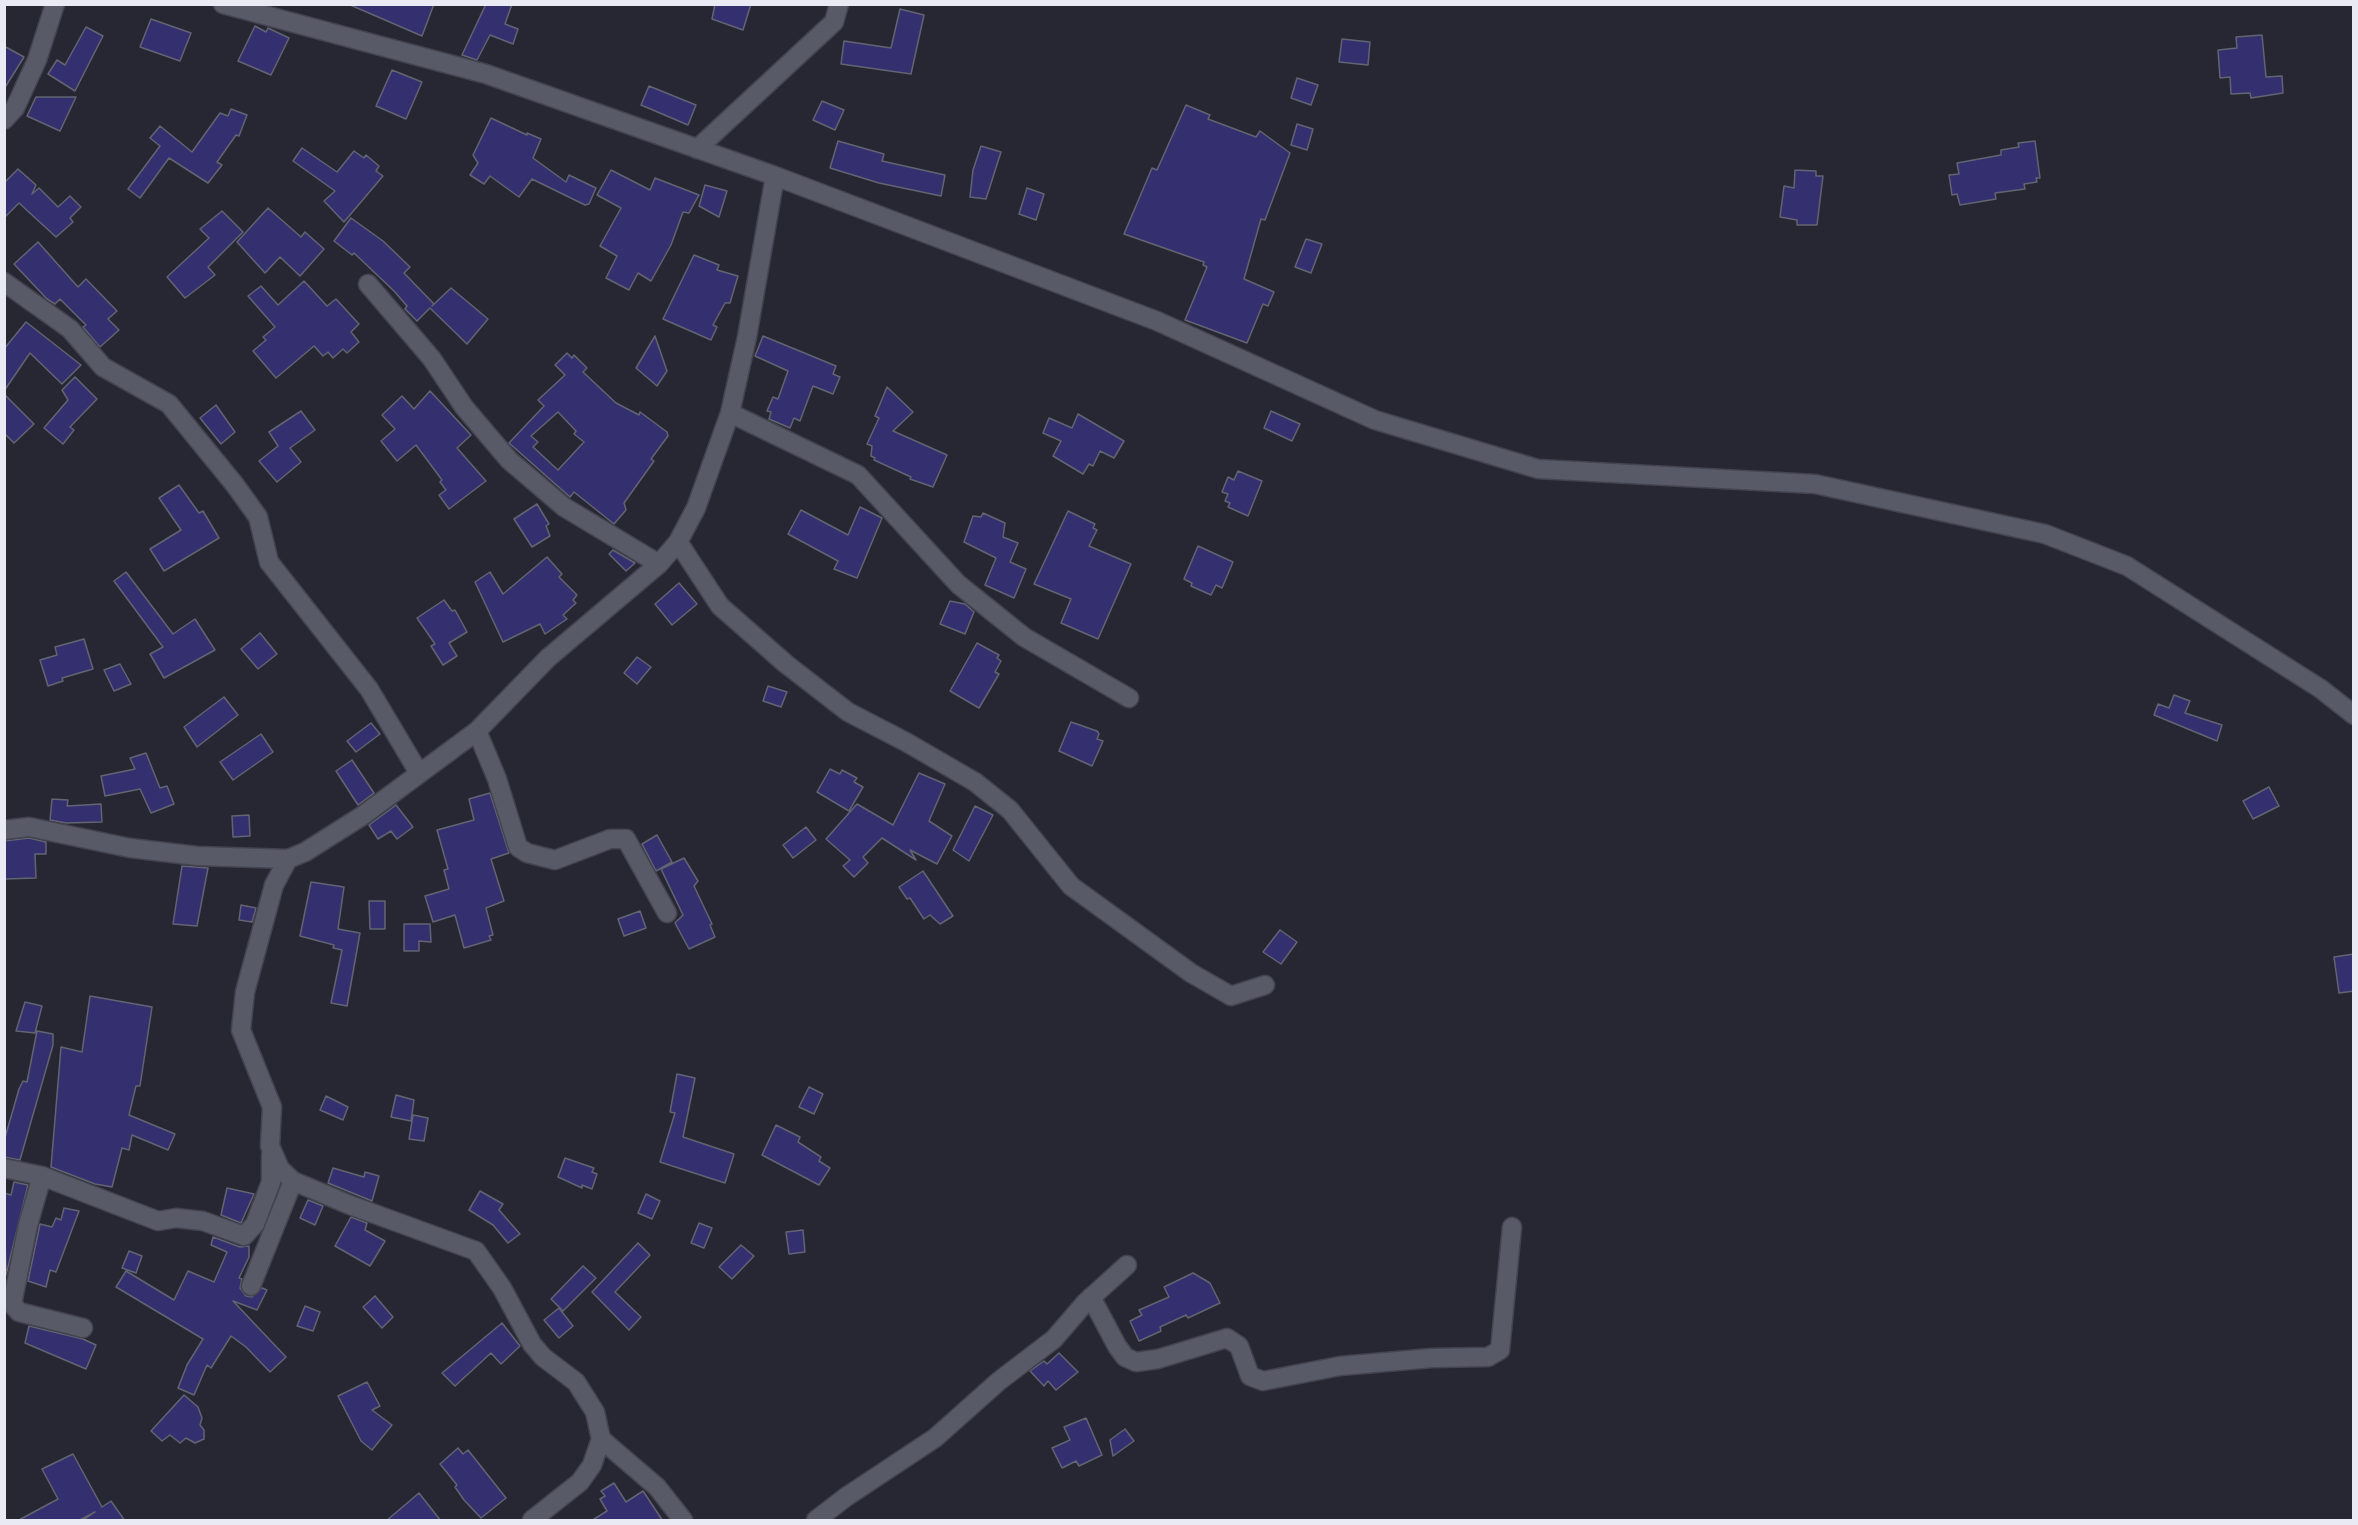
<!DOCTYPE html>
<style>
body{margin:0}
#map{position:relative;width:2358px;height:1525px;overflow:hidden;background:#272734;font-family:"Archivo Narrow",sans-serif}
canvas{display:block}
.frame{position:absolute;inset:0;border:6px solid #e9eaf3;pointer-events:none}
</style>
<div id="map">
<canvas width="2358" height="1525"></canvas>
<div class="frame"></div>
</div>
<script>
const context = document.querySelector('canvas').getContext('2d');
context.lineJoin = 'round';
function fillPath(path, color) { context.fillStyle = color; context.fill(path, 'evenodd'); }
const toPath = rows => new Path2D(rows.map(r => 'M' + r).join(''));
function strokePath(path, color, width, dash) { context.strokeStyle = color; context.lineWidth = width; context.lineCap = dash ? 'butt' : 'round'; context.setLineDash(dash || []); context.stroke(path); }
const building = toPath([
 [348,4,434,4,422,36,348,4],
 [486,4,512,4,505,24,518,29,513,44,490,35,477,60,462,55,486,4],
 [715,4,751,4,743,30,712,19,715,4],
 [900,9,924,15,911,74,841,64,844,41,891,48,900,9],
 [151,19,191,33,180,61,140,47,151,19],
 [255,26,266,32,268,28,289,38,271,75,238,61,255,26],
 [86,27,103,36,75,91,48,74,57,60,65,65,86,27],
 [2262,35,2266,77,2282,76,2283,93,2251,98,2250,93,2231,94,2230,77,2220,78,2218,50,2237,48,2236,37,2262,35],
 [1342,39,1370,42,1368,65,1339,62,1342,39],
 [4,46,24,57,4,89,4,46],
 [392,70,422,82,406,119,376,106,392,70],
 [1297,78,1318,85,1311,105,1291,98,1297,78],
 [649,86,696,105,688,125,641,105,649,86],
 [36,97,76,97,60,131,27,116,36,97],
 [822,101,844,110,835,130,813,120,822,101],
 [1186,105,1210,115,1208,119,1256,137,1260,131,1290,153,1265,220,1261,219,1244,279,1274,292,1268,306,1263,304,1247,343,1185,320,1207,267,1203,265,1204,262,1124,234,1152,168,1157,170,1186,105],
 [231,109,247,115,239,136,236,135,217,162,222,165,208,183,169,158,140,198,128,189,160,146,150,138,160,126,192,152,220,113,228,116,231,109],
 [491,118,527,135,527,133,541,139,533,158,566,182,569,175,596,188,589,204,585,205,532,179,519,197,490,176,484,184,470,175,478,163,473,155,491,118],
 [1297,124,1313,129,1307,150,1291,145,1297,124],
 [838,141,884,154,882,161,945,175,941,196,879,183,830,168,838,141],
 [2035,141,2040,178,2036,178,2037,182,2024,184,2025,189,1995,193,1996,199,1960,205,1957,194,1952,195,1949,175,1959,174,1957,163,2001,155,2001,150,2019,147,2018,143,2035,141],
 [981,146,1001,152,986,199,970,197,973,170,981,146],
 [302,148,337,172,354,151,364,158,366,155,379,166,376,171,383,176,344,222,324,201,335,191,293,161,302,148],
 [18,169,36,185,32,194,39,188,58,207,70,196,81,207,70,218,73,222,56,237,19,203,4,218,4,183,18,169],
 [611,170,650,190,655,178,699,195,689,213,683,212,671,245,651,281,638,273,629,290,606,278,617,256,600,246,621,208,597,195,611,170],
 [1795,170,1816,171,1816,176,1823,176,1817,225,1797,225,1797,220,1780,217,1784,186,1794,188,1795,170],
 [705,185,727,191,719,217,699,206,705,185],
 [1027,188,1044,194,1036,220,1019,214,1027,188],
 [268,208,301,237,305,232,324,249,300,276,280,257,265,273,237,242,268,208],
 [222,211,243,232,208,267,215,275,185,298,167,277,209,238,200,229,222,211],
 [351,218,383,241,410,267,404,273,434,304,432,306,451,288,488,319,467,344,430,308,417,321,405,309,407,306,394,291,354,253,352,255,334,241,351,218],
 [1306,239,1322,244,1311,273,1295,267,1306,239],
 [38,242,78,287,86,279,117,311,108,319,119,330,100,347,83,327,86,325,60,299,55,304,47,299,14,264,38,242],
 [694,255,719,265,717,270,738,276,730,303,725,303,713,325,717,327,711,340,663,319,694,255],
 [304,281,327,306,336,299,359,324,351,332,359,342,347,353,343,349,333,358,328,352,323,356,314,346,276,378,253,351,266,340,263,337,275,327,248,296,261,286,278,305,304,281],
 [26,322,81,365,62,384,30,353,4,391,4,349,26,322],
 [655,336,667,371,657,386,636,368,655,336],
 [763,336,836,366,833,374,840,377,833,394,813,386,800,421,794,418,790,428,769,419,771,412,767,411,773,397,778,399,788,371,755,356,763,336],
 [567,353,572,358,574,355,587,368,583,372,616,403,639,415,640,412,667,432,668,436,651,459,654,461,624,503,626,510,614,524,574,492,570,497,509,443,544,406,538,400,565,375,555,365,567,353],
 [558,412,576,431,574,434,584,442,558,470,533,447,538,442,531,436,558,412],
 [75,377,97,399,70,427,74,430,63,444,44,428,68,400,62,390,75,377],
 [887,387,913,412,893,431,947,455,933,487,910,479,911,477,874,460,875,458,871,456,872,446,867,444,879,418,875,416,887,387],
 [430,391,471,435,457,448,486,481,449,509,439,495,446,490,440,482,442,480,416,445,397,461,381,441,395,429,382,415,402,396,414,409,430,391],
 [4,394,34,424,14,443,4,433,4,394],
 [216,405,235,432,221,444,200,418,216,405],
 [301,411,315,430,290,448,301,462,277,482,259,461,278,446,269,432,301,411],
 [1271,411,1300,424,1292,441,1264,428,1271,411],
 [1078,414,1124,441,1114,458,1100,451,1093,466,1089,464,1083,474,1053,456,1061,441,1043,433,1049,418,1072,428,1078,414],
 [1238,471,1262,481,1248,516,1228,507,1230,503,1225,501,1228,494,1222,492,1228,477,1234,480,1238,471],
 [179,485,199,513,203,511,219,538,164,571,150,549,181,530,159,498,179,485],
 [537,504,549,524,546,526,550,536,532,547,514,519,537,504],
 [860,507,882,518,857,578,834,569,838,561,788,534,801,510,848,535,860,507],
 [1068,511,1095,524,1093,528,1097,530,1089,546,1131,564,1098,639,1061,623,1071,599,1034,584,1068,511],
 [983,513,1005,523,1003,537,1018,543,1010,562,1026,569,1014,598,985,585,996,558,964,542,973,516,981,517,983,513],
 [1198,546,1233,562,1222,588,1216,585,1211,595,1191,586,1192,583,1184,579,1198,546],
 [613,550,635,563,626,571,609,554,613,550],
 [547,557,562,574,559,577,577,595,573,600,576,603,563,615,567,619,545,634,540,624,503,642,475,582,490,572,503,594,547,557],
 [126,572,173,634,195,619,215,650,164,678,150,654,163,647,114,581,126,572],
 [679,583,697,604,672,625,655,604,679,583],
 [444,600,452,611,455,610,467,632,449,643,457,656,443,665,431,646,435,644,417,618,444,600],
 [950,601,965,604,974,612,965,634,940,624,950,601],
 [260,633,277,654,258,669,241,649,260,633],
 [84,639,93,669,62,678,63,681,48,686,40,660,57,655,55,647,84,639],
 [977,643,999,655,997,658,1001,661,995,672,999,674,979,708,950,691,977,643],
 [637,657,651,667,637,684,624,673,637,657],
 [120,664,131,684,114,691,104,670,120,664],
 [768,686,787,692,781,707,763,701,768,686],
 [2174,695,2190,701,2185,713,2222,725,2217,741,2154,715,2158,704,2169,708,2174,695],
 [224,697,238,715,197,747,184,727,224,697],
 [1071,722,1097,731,1099,734,1097,739,1103,741,1092,766,1059,751,1071,722],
 [371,723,380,734,356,752,347,741,371,723],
 [261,734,273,752,233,780,220,762,261,734],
 [146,753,160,788,167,786,174,804,151,813,140,789,105,796,101,776,135,769,130,758,146,753],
 [352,760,374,793,358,805,336,771,352,760],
 [830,769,840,774,842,770,857,778,854,782,863,787,849,811,817,792,830,769],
 [919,773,945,784,929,821,952,836,937,864,910,850,916,860,882,838,863,857,868,863,854,877,843,866,850,860,826,839,857,804,893,825,919,773],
 [2269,787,2279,806,2253,819,2243,801,2269,787],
 [490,793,509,853,491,859,504,901,486,908,493,935,489,936,491,940,464,948,455,915,433,922,425,896,449,889,444,870,448,869,437,830,474,820,469,799,490,793],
 [52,799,68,800,67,806,101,804,102,822,66,823,50,820,52,799],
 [396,805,413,827,397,839,391,831,378,839,369,825,396,805],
 [975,806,993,815,969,861,953,850,975,806],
 [249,815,250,836,233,837,232,816,249,815],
 [806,827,816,840,793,858,783,845,806,827],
 [657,835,672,862,656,871,642,844,657,835],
 [29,838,46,842,46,854,35,854,36,878,5,879,4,841,29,838],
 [684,858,698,881,694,886,712,924,710,925,715,937,689,949,675,923,683,915,661,869,684,858],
 [182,866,208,868,197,926,173,924,182,866],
 [923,871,953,916,940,924,930,915,924,919,910,898,907,899,899,887,923,871],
 [311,882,344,887,338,929,360,933,347,1006,331,1003,342,950,333,948,334,945,300,936,311,882],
 [369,901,385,901,385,929,370,929,369,901],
 [241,905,256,908,252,922,239,920,241,905],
 [640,911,646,928,624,936,618,919,640,911],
 [404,924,430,924,431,942,419,941,419,951,404,951,404,924],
 [1280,930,1297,942,1281,964,1263,952,1280,930],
 [2354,954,2354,991,2339,993,2334,957,2354,954],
 [90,996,152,1007,140,1086,136,1086,129,1115,175,1134,168,1150,132,1135,129,1150,122,1148,112,1187,95,1184,51,1167,61,1047,82,1052,90,996],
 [25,1002,42,1006,35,1033,16,1031,25,1002],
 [37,1031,53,1034,53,1045,20,1160,4,1157,4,1141,19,1089,23,1081,27,1082,37,1031],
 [677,1074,695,1078,683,1137,734,1154,725,1183,660,1162,675,1113,670,1112,677,1074],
 [809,1087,823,1094,814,1114,799,1107,809,1087],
 [396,1095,414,1100,411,1121,391,1117,396,1095],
 [326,1096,348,1107,343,1120,320,1110,326,1096],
 [413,1115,428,1118,424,1141,409,1139,413,1115],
 [776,1125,800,1137,798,1142,821,1157,819,1161,830,1168,819,1185,762,1155,776,1125],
 [565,1158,594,1168,592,1172,597,1174,592,1189,582,1185,582,1188,558,1177,565,1158],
 [333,1168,364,1177,365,1172,379,1176,372,1201,328,1183,333,1168],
 [14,1182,28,1185,6,1275,4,1193,11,1195,14,1182],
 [227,1188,254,1194,241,1223,221,1215,227,1188],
 [480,1191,503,1204,499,1210,520,1234,508,1243,493,1225,469,1210,480,1191],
 [646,1194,660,1201,652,1219,638,1213,646,1194],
 [308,1200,323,1206,315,1225,300,1218,308,1200],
 [64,1208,79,1211,56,1272,50,1270,46,1287,28,1281,40,1224,52,1227,56,1218,61,1220,64,1208],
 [351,1217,367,1223,365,1230,385,1241,370,1266,335,1246,351,1217],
 [699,1223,712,1228,704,1248,691,1243,699,1223],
 [803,1230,805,1252,789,1254,786,1232,803,1230],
 [213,1237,240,1247,249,1246,249,1257,239,1278,242,1279,240,1288,246,1296,252,1297,262,1288,267,1290,257,1310,233,1301,286,1357,270,1372,246,1347,231,1336,211,1368,207,1365,194,1395,178,1388,187,1365,203,1339,116,1287,126,1271,174,1300,188,1271,214,1282,227,1252,211,1245,213,1237],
 [638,1243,650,1255,615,1292,641,1317,629,1330,592,1292,638,1243],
 [741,1245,754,1256,732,1279,719,1267,741,1245],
 [129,1251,142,1256,136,1273,122,1268,129,1251],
 [583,1266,596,1278,563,1311,551,1299,583,1266],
 [1193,1273,1210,1283,1220,1303,1188,1318,1186,1315,1160,1327,1161,1331,1139,1341,1130,1321,1142,1315,1139,1310,1169,1297,1164,1287,1193,1273],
 [375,1296,393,1317,382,1328,363,1307,375,1296],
 [305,1306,320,1312,313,1331,297,1326,305,1306],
 [559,1308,573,1326,559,1338,544,1320,559,1308],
 [502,1323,520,1346,501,1364,491,1353,455,1386,442,1373,502,1323],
 [29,1326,83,1339,96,1345,86,1369,25,1343,29,1326],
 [1059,1353,1078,1372,1056,1390,1048,1381,1044,1386,1030,1371,1044,1361,1047,1364,1059,1353],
 [367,1382,380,1406,372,1410,392,1425,372,1450,361,1441,338,1396,367,1382],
 [184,1395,198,1407,202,1418,200,1425,204,1430,204,1439,195,1443,186,1438,180,1443,170,1435,162,1441,151,1431,184,1395],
 [1086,1418,1102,1455,1079,1466,1076,1461,1062,1468,1052,1448,1070,1440,1064,1427,1086,1418],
 [1125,1429,1134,1441,1113,1456,1110,1440,1125,1429],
 [458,1448,463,1454,468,1450,506,1498,481,1518,464,1500,455,1487,457,1485,440,1464,458,1448],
 [73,1454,102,1507,111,1501,125,1521,82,1521,95,1512,78,1521,17,1521,58,1499,42,1469,73,1454],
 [614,1483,626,1502,643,1491,663,1521,591,1521,607,1511,600,1499,605,1496,601,1491,614,1483],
 [419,1493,441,1521,386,1521,419,1493]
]);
fillPath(building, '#343070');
strokePath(building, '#626472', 1.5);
const street = toPath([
 [223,4,486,74,775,176,1157,321,1375,420,1538,469,1815,484,2045,534,2127,566,2321,689,2354,715],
 [4,120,15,108,37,60,55,4],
 [697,149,834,22,839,4],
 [4,282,70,329,103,367,169,404,235,485,258,517,269,562,369,689,419,773],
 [368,284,432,359,464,407,509,460,564,507,659,564],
 [730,413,858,475,958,584,1024,637,1129,698],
 [678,542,720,606,786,664,848,712,906,742,975,782,1010,810,1071,886,1191,973,1231,996,1265,985],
 [477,731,497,779,518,847,527,853,555,860,610,839,626,839,667,913],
 [4,830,29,827,130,848,197,856,288,859],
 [4,1168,42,1176,158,1221,176,1218,203,1221,244,1236,255,1224,271,1182,271,1155],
 [42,1176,28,1225,12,1304,19,1312,83,1328],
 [251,1286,293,1181],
 [1091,1297,1117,1346,1125,1357,1136,1362,1158,1359,1227,1338,1239,1346,1250,1376,1263,1381,1340,1366,1432,1358,1488,1357,1500,1350,1512,1227],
 [601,1439,657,1487,683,1520],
 [532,1520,580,1482,592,1465,601,1439,595,1412,576,1382,543,1357,532,1344,502,1288,476,1251,350,1205,293,1181,280,1169,270,1146,272,1107,241,1030,245,992,274,885,288,859,305,852,362,816,477,731,548,658,659,564,678,542,696,508,730,413,747,337,775,176],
 [816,1520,846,1497,935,1438,999,1381,1054,1339,1085,1303,1127,1265]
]);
strokePath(street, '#444450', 21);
strokePath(street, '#585a68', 18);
</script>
